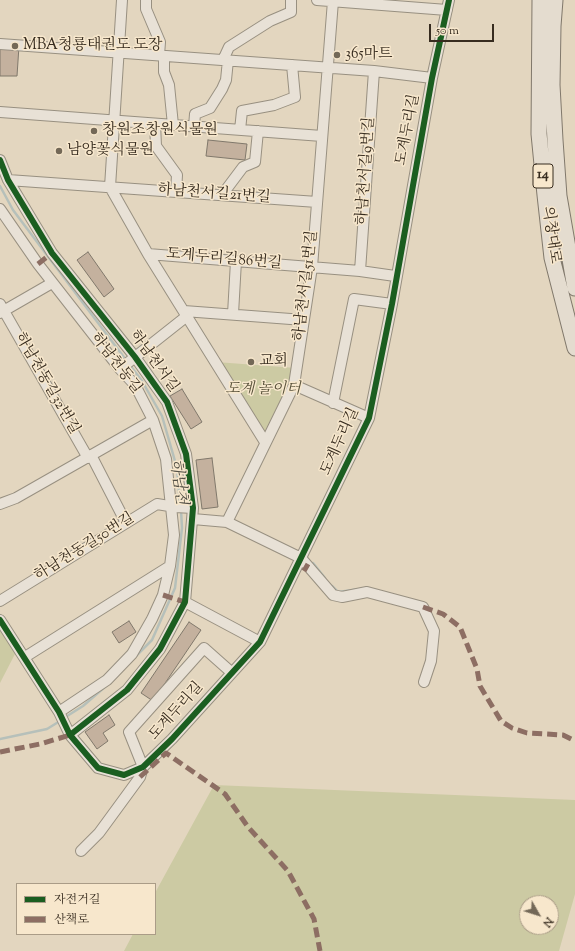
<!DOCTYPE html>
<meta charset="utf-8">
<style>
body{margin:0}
#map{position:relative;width:575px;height:951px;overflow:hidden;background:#e3d6bf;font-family:"Sorts Mill Goudy","Noto Serif KR",serif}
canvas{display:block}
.legend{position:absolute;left:16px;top:883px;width:140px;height:52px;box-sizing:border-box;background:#f7e7cc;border:1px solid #aa9c87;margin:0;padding:5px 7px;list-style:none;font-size:12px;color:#372c1f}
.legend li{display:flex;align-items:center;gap:8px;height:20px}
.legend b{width:20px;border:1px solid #aa9c87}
.north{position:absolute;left:519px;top:895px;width:40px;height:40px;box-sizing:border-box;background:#f7e7cc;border:1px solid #aa9c87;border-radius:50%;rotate:129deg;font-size:11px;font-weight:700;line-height:16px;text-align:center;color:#372c1f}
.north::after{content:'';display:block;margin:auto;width:14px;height:18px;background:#736857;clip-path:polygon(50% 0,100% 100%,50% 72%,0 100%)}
.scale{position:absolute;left:429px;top:24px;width:65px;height:18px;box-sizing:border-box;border:2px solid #372c1f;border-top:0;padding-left:5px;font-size:12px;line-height:14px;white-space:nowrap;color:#372c1f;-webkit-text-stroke:3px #f7e7cc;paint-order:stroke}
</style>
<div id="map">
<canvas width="575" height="951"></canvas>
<ul class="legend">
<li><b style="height:5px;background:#1b5e20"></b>자전거길</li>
<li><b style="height:5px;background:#8d6e63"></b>산책로</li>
</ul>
<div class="north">N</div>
<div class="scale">50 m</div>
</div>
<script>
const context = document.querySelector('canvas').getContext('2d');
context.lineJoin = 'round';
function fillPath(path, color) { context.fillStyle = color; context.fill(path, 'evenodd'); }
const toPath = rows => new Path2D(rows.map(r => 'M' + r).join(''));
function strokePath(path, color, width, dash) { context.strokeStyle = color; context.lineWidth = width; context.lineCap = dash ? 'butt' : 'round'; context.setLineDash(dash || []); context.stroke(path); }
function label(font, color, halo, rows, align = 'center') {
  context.font = font + ' "Sorts Mill Goudy","Noto Serif KR",serif'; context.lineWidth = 3; context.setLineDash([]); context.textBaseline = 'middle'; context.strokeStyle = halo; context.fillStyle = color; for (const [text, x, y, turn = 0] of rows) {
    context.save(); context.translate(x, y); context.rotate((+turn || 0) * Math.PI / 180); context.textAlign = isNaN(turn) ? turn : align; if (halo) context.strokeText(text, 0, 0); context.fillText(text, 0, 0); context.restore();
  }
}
fillPath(toPath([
 [216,362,296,368,293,385,265,440],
 [0,628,15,654,0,683],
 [214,785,575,800,575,894,559,951,124,951,133,934,155,934,155,893],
 [527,903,551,903,551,927,527,927]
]), '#cccaa3');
strokePath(toPath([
 [0,186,13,210,126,360],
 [129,364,142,381,162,416,177,468,180,505],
 [313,563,325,578],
 [332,586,338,592,368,588],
 [135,657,152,640,175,588,182,528,181,510],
 [64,718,83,706,106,686],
 [0,739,47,729,60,721]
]), '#b6c0ba', 2.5);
const building = toPath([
 [0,44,19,46,17,76,0,76,0,44],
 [208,140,247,144,245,160,206,156,208,140],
 [88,252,114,289,104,297,77,260,88,252],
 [182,389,202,422,191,429,170,396,182,389],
 [212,458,218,507,202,509,196,460,212,458],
 [129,621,136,632,119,643,112,632,129,621],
 [189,622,201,630,153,701,141,693,189,622],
 [109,715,115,725,103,733,108,741,97,749,85,732,109,715]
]);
fillPath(building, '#c4b19e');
strokePath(building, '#80786b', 1);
const minor = toPath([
 [122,0,110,187,148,254,265,442],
 [146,0,146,9,160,42,159,55],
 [317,0,447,10],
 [0,44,374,71,432,78],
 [164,56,164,72,169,85,173,125],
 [223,60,229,47,270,21,291,12,291,0],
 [0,112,322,136],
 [155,124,156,146,177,175,176,192],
 [194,127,195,114,210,108,222,89,226,80,228,60],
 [240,130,242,111,274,105,295,97,292,65],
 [0,160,8,180,52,253,135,357,167,402,186,454,193,508,185,602,160,649,127,690,70,735],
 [8,180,317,202],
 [222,195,243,167,255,162,258,131],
 [0,209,38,264,120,369,135,385,153,420,166,459,174,535,170,566,163,595,152,619,132,654,107,680,59,712],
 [148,254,360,271,395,276],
 [360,271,374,71],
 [0,304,88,458],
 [184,311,304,320],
 [0,313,52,283],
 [233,314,236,261],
 [120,369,187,316],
 [294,385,369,418],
 [333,403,354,299,392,304],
 [91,455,126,523],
 [0,504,16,498,153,420],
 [193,519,227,522,294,385,312,267,333,1],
 [227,522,301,558,333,595,342,597,367,592,423,607,434,631,431,661,424,682],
 [0,601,157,504,175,507,193,508],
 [185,602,260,642],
 [0,620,59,712,70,735,98,768,124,775,143,767,172,739,260,642,369,418,392,304,432,78,449,0],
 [25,657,170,566],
 [81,851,99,833,140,777,143,767,129,732,204,648,231,672]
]);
const highway = toPath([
 [540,0,539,134,545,195,552,258,575,348],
 [555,0,553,26,552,85,555,140,559,196,575,288]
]);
strokePath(minor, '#989081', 12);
strokePath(highway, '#80786b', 17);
strokePath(minor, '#e8e1d6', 10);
strokePath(highway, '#e4dccf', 15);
strokePath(toPath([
 [38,264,52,253],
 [304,571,308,564],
 [163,595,185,602],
 [423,607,443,614,460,627,477,669,480,686,501,721,512,728,527,733,563,735,575,741],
 [0,752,40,744,70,735],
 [140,777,166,753,225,794,248,827,288,871,314,919,320,951]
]), '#8d6e63', 5, [10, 5]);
strokePath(toPath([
 [0,160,8,180,52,253,135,357,167,402,186,454,193,508,185,602,160,649,127,690,70,735],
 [0,620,59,712,70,735,98,768,124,775,143,767,172,739,260,642,369,418,392,304,432,78,449,0]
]), '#1b5e20', 6);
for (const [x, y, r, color] of [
 [15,46,4,"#736857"],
 [337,55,4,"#736857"],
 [94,131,4,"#736857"],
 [59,151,4,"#736857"],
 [251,362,4,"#736857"]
]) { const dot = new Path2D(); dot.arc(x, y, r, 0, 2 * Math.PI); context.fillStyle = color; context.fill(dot); strokePath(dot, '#f7e7cc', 1.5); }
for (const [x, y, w] of [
 [543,176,20]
]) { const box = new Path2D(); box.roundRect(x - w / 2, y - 12, w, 24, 3); context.fillStyle = '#f7e7cc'; context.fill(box); strokePath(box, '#372c1f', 1); }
label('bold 14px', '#372c1f', null, [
 ["14",543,176]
]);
label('15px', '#372c1f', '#f7e7cc', [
 ["MBA청룡태권도 도장",23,46],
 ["365마트",345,55],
 ["창원조창원식물원",102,131],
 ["남양꽃식물원",67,151],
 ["교회",259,362]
], 'left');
label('15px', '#372c1f', '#f7e7cc', [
 ["도계두리길",409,130,-79],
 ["하남천서길9번길",367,171,-86],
 ["하남천서길21번길",214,195,4],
 ["의창대로",550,235,82],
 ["도계두리길86번길",224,260,5],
 ["하남천서길51번길",307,286,-83],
 ["하남천서길",153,362,54],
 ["하남천동길",115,364,52],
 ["하남천동길32번길",46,384,60],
 ["도계두리길",341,442,-66],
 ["하남천동길50번길",85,548,-32],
 ["도계두리길",177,712,-48]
]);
label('italic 15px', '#58513a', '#f7e7cc', [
 ["도계 놀이터",263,390]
]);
label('italic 16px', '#524f45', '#f7e7cc', [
 ["하남천",177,482,82]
]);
</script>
